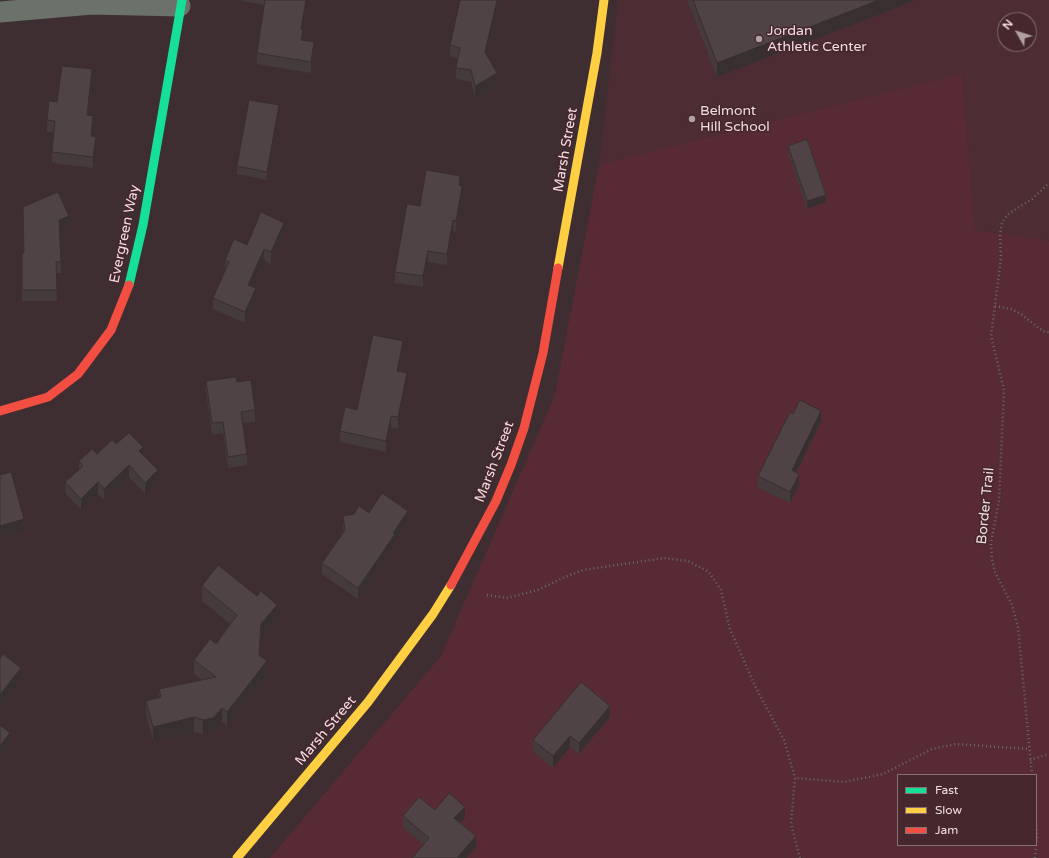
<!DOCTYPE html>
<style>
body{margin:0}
#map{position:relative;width:1049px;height:858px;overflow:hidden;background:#3e2e31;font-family:"Varela Round",sans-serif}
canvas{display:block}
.legend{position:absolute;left:897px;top:774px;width:140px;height:72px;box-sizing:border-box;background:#45272d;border:1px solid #8a7075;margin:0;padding:5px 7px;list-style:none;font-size:12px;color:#f1dde0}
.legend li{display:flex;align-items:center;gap:8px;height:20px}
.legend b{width:20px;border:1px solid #8a7075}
.north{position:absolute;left:997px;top:12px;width:40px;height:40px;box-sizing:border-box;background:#45272d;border:1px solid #8a7075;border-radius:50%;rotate:309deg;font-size:11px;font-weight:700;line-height:16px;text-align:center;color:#f1dde0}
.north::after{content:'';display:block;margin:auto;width:14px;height:18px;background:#b2a0a3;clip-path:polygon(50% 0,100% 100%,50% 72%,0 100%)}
</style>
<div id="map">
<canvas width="1049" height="858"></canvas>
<ul class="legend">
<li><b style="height:5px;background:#16e098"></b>Fast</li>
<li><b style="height:5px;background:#ffcf43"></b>Slow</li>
<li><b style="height:5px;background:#f24e42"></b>Jam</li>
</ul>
<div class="north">N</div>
</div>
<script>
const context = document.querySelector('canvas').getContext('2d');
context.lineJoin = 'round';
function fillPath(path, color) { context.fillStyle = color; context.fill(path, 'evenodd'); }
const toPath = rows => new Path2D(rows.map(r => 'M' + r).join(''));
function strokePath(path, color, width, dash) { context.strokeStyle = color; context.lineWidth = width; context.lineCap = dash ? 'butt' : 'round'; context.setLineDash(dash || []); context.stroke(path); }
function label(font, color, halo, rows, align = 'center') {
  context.font = font + ' "Varela Round",sans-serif'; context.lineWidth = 3; context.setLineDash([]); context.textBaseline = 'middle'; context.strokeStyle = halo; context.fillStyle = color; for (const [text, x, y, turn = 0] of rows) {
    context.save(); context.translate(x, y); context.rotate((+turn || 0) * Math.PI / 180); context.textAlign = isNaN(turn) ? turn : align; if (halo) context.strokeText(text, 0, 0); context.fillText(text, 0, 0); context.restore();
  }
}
fillPath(toPath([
 [618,0,1049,0,1049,241,975,230,962,73,599,165],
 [1005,20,1029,20,1029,44,1005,44]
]), '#4e2c33');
fillPath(toPath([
 [962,73,975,230,1049,241,1049,858,270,858,441,656,555,395,599,165],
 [898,775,1036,775,1036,845,898,845]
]), '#582b34');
strokePath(toPath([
 [995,306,1011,309,1021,314,1040,329,1045,332,1049,332],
 [487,595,507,598,538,590,565,577,583,570,664,558,688,561,709,572,721,590,730,629,755,686,784,740,795,778],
 [1030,760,1049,754],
 [1032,775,1018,627,1012,605,995,572,992,559,991,543,999,500,1004,390,991,336,1001,258,1000,235,1002,223,1008,214,1032,199,1049,183],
 [800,858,791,824,795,778,844,782,883,774,932,749,956,744,1029,749],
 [1035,858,1037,837,1036,822]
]), '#686965', 2.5, [1, 3]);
strokePath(toPath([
 [0,12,92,4,180,6]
]), '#6b7269', 21);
strokePath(toPath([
 [129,285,143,225,182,0]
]), '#16e098', 9);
strokePath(toPath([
 [558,268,597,53,604,0],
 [237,858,368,702,433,614,451,585]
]), '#ffcf43', 9);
strokePath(toPath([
 [0,411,48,397,78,374,111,330,129,285],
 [451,585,496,501,511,465,524,428,543,353,558,268]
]), '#f24e42', 9);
fillPath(toPath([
 [242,0,306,0,306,9,303,31,303,40,314,53,311,73,257,64,257,53,264,5,242,1],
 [460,0,499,0,487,55,497,85,475,98,471,82,456,79,456,68,458,59,450,56,450,45],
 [687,0,916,0,717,77],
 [92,81,88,115,93,127,92,137,96,148,93,168,52,163,52,152,54,132,47,132,47,120,57,102],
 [279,113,267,180,237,174,237,166],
 [788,146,826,202,807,209,788,153],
 [460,186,462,197,456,232,453,231,447,265,428,262,423,287,395,283,395,272,420,206],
 [23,218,69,227,59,231,61,262,61,273,56,273,57,301,22,301,22,253,23,253],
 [284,234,271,264,264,260,252,287,256,300,245,323,213,309,213,298,225,270,225,260],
 [403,352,399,371,407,384,398,429,391,427,386,452,340,442,340,431],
 [206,381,255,410,255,422,242,423,247,454,247,465,228,468,223,433,212,435,206,392],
 [793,414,821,422,797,472,799,485,790,503,758,488,758,476],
 [116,444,143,454,158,482,145,494,129,477,104,500,98,494,81,510,65,493,65,482,79,470,79,461,97,454],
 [369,513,408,522,395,541,395,545,358,599,322,574,322,563,344,533,343,527,343,516],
 [202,586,277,619,261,639,260,656,267,675,227,726,222,722,213,732,203,734,194,732,153,741,146,715,146,701,159,697,159,689,202,680,194,674,194,660,216,644,230,624,202,601],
 [610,717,579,754,570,747,553,768,533,751,533,740],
 [435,810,465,818,460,823,476,848,467,858,412,858,424,845,403,827,403,816]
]), '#453a3c');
fillPath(toPath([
 [306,0,306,9,303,31,303,41,301,51,301,29],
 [497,0,499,0,485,63,485,52],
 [879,0,916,0,717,77,717,63],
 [314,42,314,53,311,73,311,62],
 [92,69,92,81,87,126,87,115],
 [497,73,497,85,475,98,475,86],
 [279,105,279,113,267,180,267,172],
 [93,116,93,127,91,148,91,136],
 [96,137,96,148,93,168,93,157],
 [462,186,462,197,456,232,456,221],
 [826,195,826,202,807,209,807,201],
 [69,216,69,227,59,231,59,220],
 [453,220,453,231,447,265,447,254],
 [284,223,284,234,271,264,271,252],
 [264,249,264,260,248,296,248,285],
 [428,251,428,262,423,287,423,276],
 [256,288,256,300,245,323,245,312],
 [403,341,403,352,397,382,397,371],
 [407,373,407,384,398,429,398,417],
 [821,411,821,422,792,481,792,470],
 [391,416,391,427,386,452,386,441],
 [143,447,143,459,139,451],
 [129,465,129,477,104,500,104,489],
 [158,470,158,482,145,494,145,483],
 [799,474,799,485,790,503,790,492],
 [98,482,98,494,81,510,81,499],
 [408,511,408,522,395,541,395,545,358,599,358,588,393,533],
 [24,519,24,530,0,537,0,526],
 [277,605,277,619,261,639,259,669,259,655,261,624],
 [267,661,267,675,227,726,227,712],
 [21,668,21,679,0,706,0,695],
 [610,706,610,717,579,754,579,743],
 [222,708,222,722,213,732,203,734,203,720],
 [194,717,194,732,153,741,153,727],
 [10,733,10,744,0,757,0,746],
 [570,736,570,747,553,768,553,756],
 [1,766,1,777,0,779,0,768],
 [465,807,465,818,454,829,454,818],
 [476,836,476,848,467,858,457,858]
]), '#382f31');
const building = toPath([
 [265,0,306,0,301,29,303,30,301,40,314,42,311,62,257,53,265,0],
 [460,0,497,0,485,52,497,73,475,86,471,70,456,68,460,48,450,45,460,0],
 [693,0,879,0,717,63,693,0],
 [62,66,92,69,87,115,93,116,91,136,96,137,93,157,52,152,55,121,47,120,49,101,57,102,62,66],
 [249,100,279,105,267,172,237,166,249,100],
 [807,139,826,195,807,201,788,146,807,139],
 [426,170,460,176,459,185,462,186,456,221,453,220,447,254,428,251,423,276,395,272,407,204,420,206,426,170],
 [58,192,69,216,59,220,61,262,56,262,57,290,22,290,22,253,24,253,23,207,58,192],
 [261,212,284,223,271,252,264,249,248,285,256,288,245,312,213,298,229,262,225,260,234,239,247,245,261,212],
 [373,335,403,341,397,371,407,373,398,417,391,416,386,441,340,431,345,407,357,410,373,335],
 [236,377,237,382,251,380,255,410,241,412,247,454,228,457,223,422,212,423,206,381,236,377],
 [800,400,821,411,792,470,799,474,790,492,758,476,790,412,793,414,800,400],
 [129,433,143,447,139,451,158,470,145,483,129,465,104,489,98,482,81,499,65,482,83,466,79,461,92,449,97,454,112,440,116,444,129,433],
 [11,472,24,519,0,526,0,475,11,472],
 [382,493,408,511,393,533,395,534,358,588,322,563,345,530,343,516,354,514,359,506,369,513,382,493],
 [218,565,257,596,261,591,277,605,261,624,259,655,267,661,227,712,222,708,213,718,203,720,194,717,153,727,146,701,161,697,159,689,216,677,194,660,210,639,216,644,237,615,202,586,218,565],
 [3,654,21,668,0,695,0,658,3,654],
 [581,682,610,706,579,743,570,736,553,756,533,740,581,682],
 [0,725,10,733,0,746,0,725],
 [449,793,465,807,454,818,476,836,457,858,412,858,429,838,403,816,419,797,435,810,449,793]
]);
fillPath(building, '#504346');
strokePath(building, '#382f31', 1);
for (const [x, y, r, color] of [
 [759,39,4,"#b2a0a3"],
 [692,119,4,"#b2a0a3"]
]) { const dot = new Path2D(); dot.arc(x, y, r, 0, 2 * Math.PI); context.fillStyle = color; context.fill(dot); strokePath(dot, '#45272d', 1.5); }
label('14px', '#f1dde0', '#45272d', [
 ["Jordan",767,31],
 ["Athletic Center",767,47],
 ["Belmont",700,111],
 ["Hill School",700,127]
], 'left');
label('14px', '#f1dde0', '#45272d', [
 ["Marsh Street",566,150,-80],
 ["Evergreen Way",125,234,-78],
 ["Marsh Street",495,462,-69],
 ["Border Trail",986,506,-84],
 ["Marsh Street",326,731,-50]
]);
</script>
